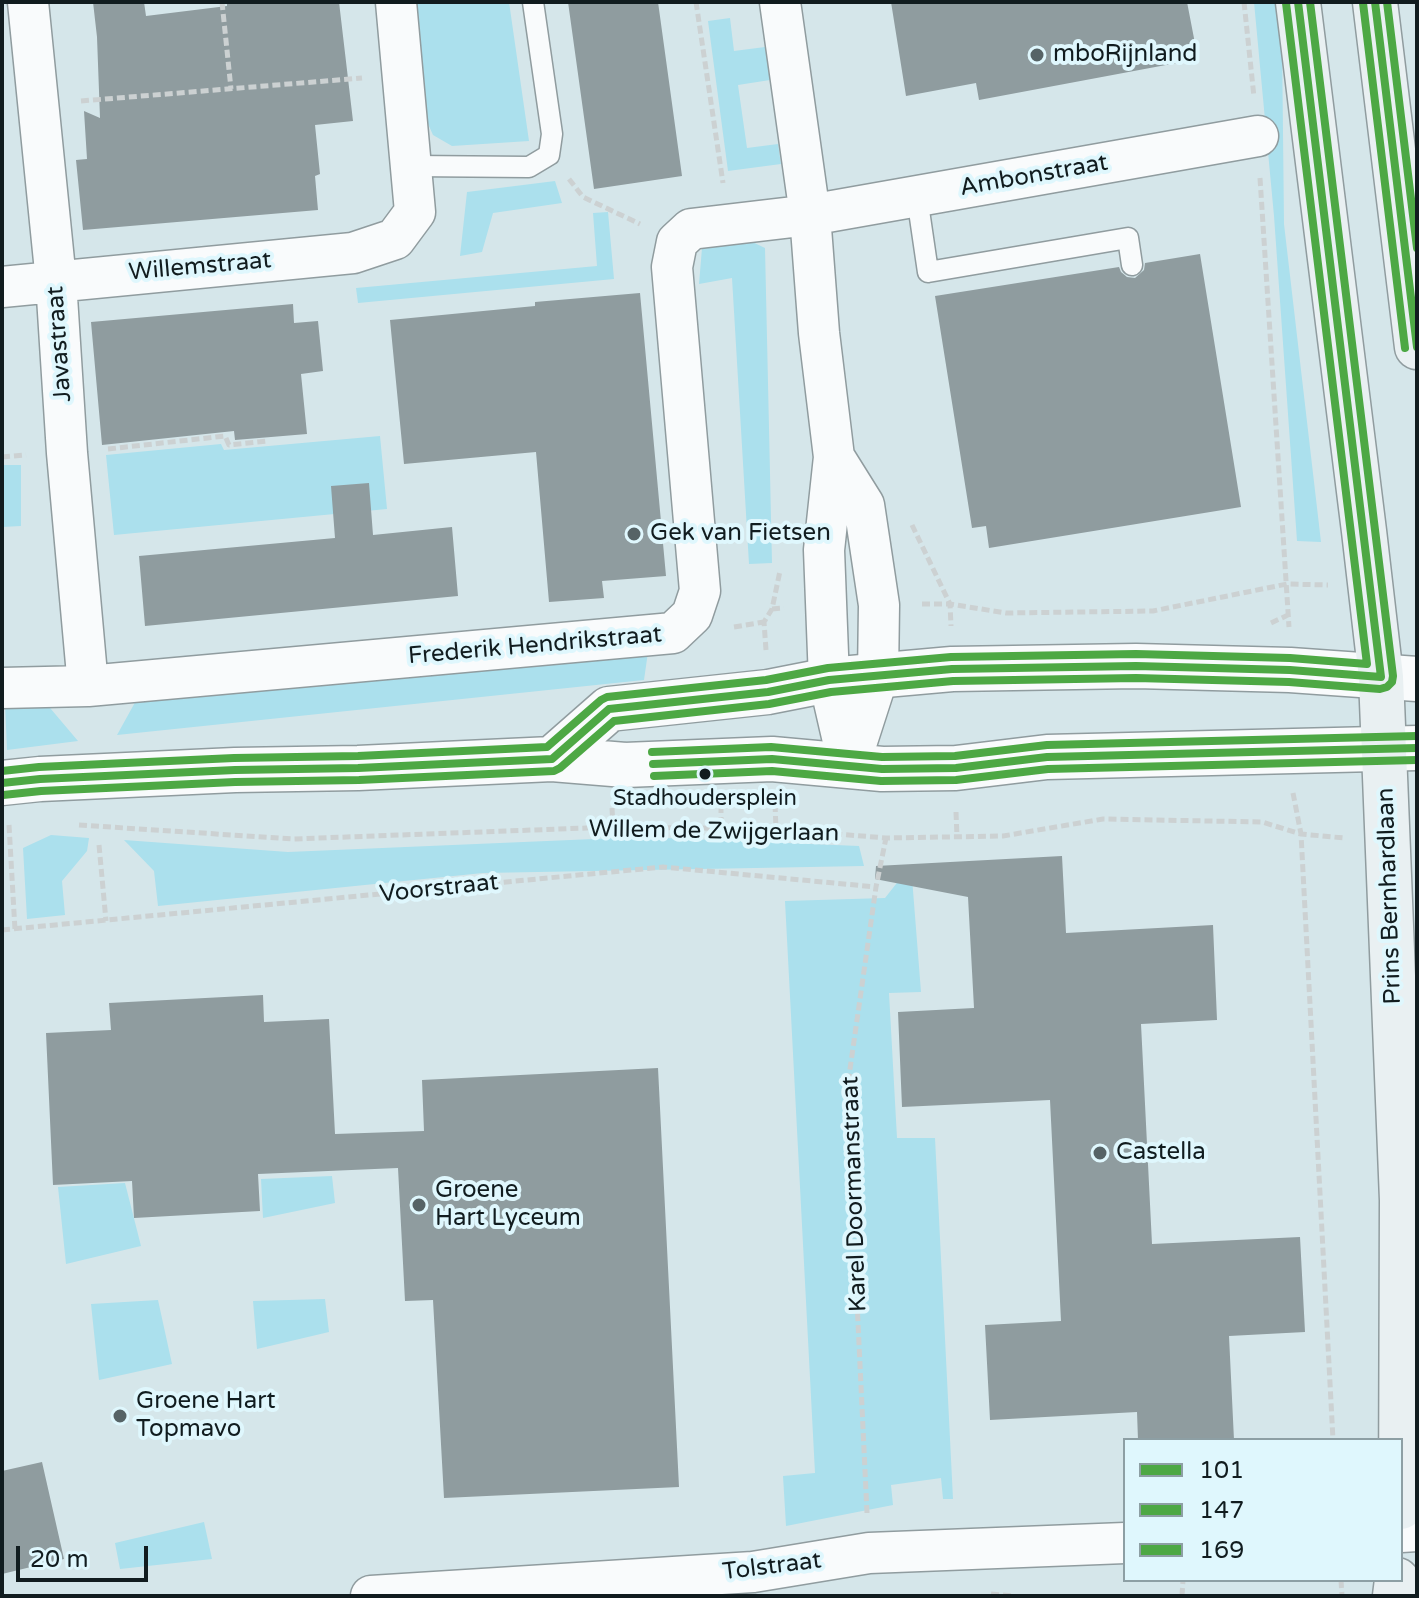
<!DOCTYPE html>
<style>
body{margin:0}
#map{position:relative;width:1419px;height:1598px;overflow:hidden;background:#d5e6ea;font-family:"Varela Round",sans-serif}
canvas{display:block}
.frame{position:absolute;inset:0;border:4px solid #111c1f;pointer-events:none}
.legend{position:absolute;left:1123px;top:1438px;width:280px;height:144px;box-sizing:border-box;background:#dff7fd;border:2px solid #8d9fa4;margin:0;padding:10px 14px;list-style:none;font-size:24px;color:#111c1f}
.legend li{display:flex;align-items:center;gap:16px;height:40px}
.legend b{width:40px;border:2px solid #8d9fa4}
.scale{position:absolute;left:16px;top:1546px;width:132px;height:36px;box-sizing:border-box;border:4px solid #111c1f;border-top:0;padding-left:10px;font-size:24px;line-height:28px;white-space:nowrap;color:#111c1f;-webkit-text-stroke:6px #dff7fd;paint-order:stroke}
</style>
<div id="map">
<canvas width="1419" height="1598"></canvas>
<div class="frame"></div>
<ul class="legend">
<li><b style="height:10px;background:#4da844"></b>101</li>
<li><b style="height:10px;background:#4da844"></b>147</li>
<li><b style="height:10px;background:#4da844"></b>169</li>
</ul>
<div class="scale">20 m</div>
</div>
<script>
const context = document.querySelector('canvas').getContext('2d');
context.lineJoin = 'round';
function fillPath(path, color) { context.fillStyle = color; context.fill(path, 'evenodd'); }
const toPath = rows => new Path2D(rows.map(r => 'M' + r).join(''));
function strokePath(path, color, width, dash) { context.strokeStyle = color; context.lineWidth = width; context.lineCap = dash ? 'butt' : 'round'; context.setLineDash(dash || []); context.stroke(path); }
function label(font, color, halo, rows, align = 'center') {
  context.font = font + ' "Varela Round",sans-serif'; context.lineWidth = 8; context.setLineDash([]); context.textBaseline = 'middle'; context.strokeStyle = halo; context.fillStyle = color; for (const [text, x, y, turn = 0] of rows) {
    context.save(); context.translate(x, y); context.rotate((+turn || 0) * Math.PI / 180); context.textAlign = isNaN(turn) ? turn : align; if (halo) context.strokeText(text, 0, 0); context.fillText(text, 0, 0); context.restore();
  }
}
fillPath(toPath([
 [410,2,509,2,529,141,452,146,433,135,420,106],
 [1254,2,1279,2,1282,41,1284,224,1321,542,1297,541,1274,216],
 [730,18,734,51,765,47,770,80,738,85,747,148,778,144,781,164,728,171,708,21],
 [555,181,562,203,493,213,482,252,460,256,467,192],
 [608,212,614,279,358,303,356,288,597,266,593,213],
 [742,237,765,248,772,563,749,564,732,278,699,284,702,248],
 [380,436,387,509,114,535,106,455,221,444,224,450],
 [21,465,21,526,2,527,2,465],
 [648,652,644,680,117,735,138,697],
 [45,702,78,741,7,750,5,703],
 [51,835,89,838,87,851,62,881,65,915,27,919,23,848],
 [641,837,859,846,864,866,483,873,158,906,154,871,124,840,288,852],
 [911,865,921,992,889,993,897,1138,935,1138,953,1499,943,1499,941,1478,891,1485,893,1505,786,1526,783,1476,815,1473,785,901,885,898],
 [332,1176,335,1203,263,1218,261,1179],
 [125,1183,141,1246,66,1264,58,1187],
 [325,1299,329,1332,257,1349,253,1301],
 [158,1300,172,1364,99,1380,91,1304],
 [204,1522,212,1559,120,1569,115,1543]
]), '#abe0ed');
fillPath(toPath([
 [93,2,144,2,146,16,227,6,227,2,339,2,353,121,315,125,320,174,315,176,318,210,83,230,76,160,87,159,84,111,100,118,97,37],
 [568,2,658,2,682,176,594,189],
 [891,2,1187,2,1198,59,979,100,976,83,906,96],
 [1200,254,1241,507,989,548,986,526,972,528,935,296,1119,267,1121,272,1127,277,1135,278,1144,270,1145,263],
 [640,293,666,576,602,581,604,598,549,602,536,452,404,464,390,320,535,306,535,302],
 [293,304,294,323,318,321,323,371,301,374,307,434,235,440,234,431,102,445,91,322],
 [369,483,373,535,452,527,458,596,145,626,139,556,335,538,331,486],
 [1062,856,1066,933,1213,925,1217,1020,1141,1024,1152,1244,1300,1237,1305,1332,1229,1336,1234,1440,1138,1440,1137,1412,990,1420,985,1325,1061,1321,1050,1100,902,1107,898,1012,974,1008,968,897,875,879,876,866],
 [263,995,264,1022,329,1019,335,1134,424,1131,422,1080,658,1068,679,1487,444,1498,433,1300,405,1301,398,1168,258,1174,260,1211,134,1218,132,1181,53,1185,46,1033,111,1030,109,1003],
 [42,1462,64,1559,2,1574,2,1471]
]), '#8f9c9f');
const service = toPath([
 [412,166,529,167,549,155,552,134,533,2],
 [917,197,928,272,1128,238,1132,265]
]);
const minor = toPath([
 [28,2,56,281,67,453,88,686],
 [780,2,810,215,819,333,834,457,824,550,829,680,849,767],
 [2,287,353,253,395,239,415,212,396,2],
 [834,457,864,505,879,605,878,676,849,766],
 [2,688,88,686,673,633,692,615,700,591,672,267,677,242,691,229,810,215,1258,136],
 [1401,1532,1417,1531],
 [371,1596,753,1572,869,1553,1125,1543]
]);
const tertiary = toPath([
 [552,759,609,709,768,692,829,680,952,669,1136,666,1290,670,1417,679],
 [2,783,40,779,235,770,358,768,552,759,625,765,772,759,882,769,956,768,1047,757,1417,748]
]);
const secondary = toPath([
 [1298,2,1364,531,1381,677,1402,1200,1401,1507],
 [1375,2,1417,347],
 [1395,1596,1397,1580]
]);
strokePath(service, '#909c9f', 23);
strokePath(minor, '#909c9f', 43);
strokePath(tertiary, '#909c9f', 47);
strokePath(secondary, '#909c9f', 47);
strokePath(toPath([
 [222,2,231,89],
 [696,2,723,183],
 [1244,2,1254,97],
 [81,101,362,78],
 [1260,178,1289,627],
 [569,179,583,197,640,224],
 [108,449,225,436,229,445,267,441],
 [2,457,26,455],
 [912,525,950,604,951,626],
 [922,604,950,604,1006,613,1153,611,1287,584,1328,585],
 [772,609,784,608],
 [1271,623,1288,615],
 [734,627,764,622],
 [766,650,764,622,772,609,780,571],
 [1293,793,1301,834,1333,1440],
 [775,804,776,829],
 [721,805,721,828],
 [612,808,613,827],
 [956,812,957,837],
 [9,825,15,930],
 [79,825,293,839,613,827,776,829,886,838,1003,836,1103,819,1262,822,1301,834,1344,838],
 [99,845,106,921],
 [2,930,663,867,876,887],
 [867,1513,847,1090,876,887,886,838],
 [1341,1580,1342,1596],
 [991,1594,1014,1596],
 [1182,1596,1183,1580]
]), '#ccd1d2', 5, [8, 4]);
strokePath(service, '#f9fbfc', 20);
strokePath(minor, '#f9fbfc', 40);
strokePath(tertiary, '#f9fbfc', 44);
strokePath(secondary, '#e9f0f2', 44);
strokePath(toPath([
 [1375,2,1417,347],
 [653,764,772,759,882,769,956,768,1047,757,1417,748],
 [2,783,40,779,235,770,358,768,552,759,609,709,768,692,829,680,952,669,1136,666,1290,670,1381,677,1298,2]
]), '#4da844', 8);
strokePath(toPath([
 [1363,3,1405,348],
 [654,776,772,771,881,781,956,780,1048,769,1417,760],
 [3,795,41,791,235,782,359,780,554,771,560,768,614,721,769,704,831,692,953,681,1136,678,1289,682,1380,689,1387,687,1392,682,1393,676,1310,2]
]), '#4da844', 8);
strokePath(toPath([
 [1387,2,1417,248],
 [652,752,771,747,882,757,955,756,1047,745,1417,736],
 [2,771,39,767,234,758,358,756,547,747,601,700,607,697,766,680,828,668,951,657,1136,654,1290,658,1367,664,1286,3]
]), '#4da844', 8);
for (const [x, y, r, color] of [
 [1037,55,8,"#566366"],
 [634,534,8,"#566366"],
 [705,774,7,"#111c1f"],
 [1100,1153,8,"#566366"],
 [419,1205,8,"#566366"],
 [120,1416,8,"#566366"]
]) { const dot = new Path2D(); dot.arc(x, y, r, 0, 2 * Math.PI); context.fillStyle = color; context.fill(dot); strokePath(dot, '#dff7fd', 3); }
label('22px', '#111c1f', '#dff7fd', [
 ["Stadhoudersplein",705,799]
]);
label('24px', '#111c1f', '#dff7fd', [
 ["mboRijnland",1053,55],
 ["Gek van Fietsen",650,534],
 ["Castella",1116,1153],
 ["Groene",435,1191],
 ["Hart Lyceum",435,1219],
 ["Groene Hart",136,1402],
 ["Topmavo",136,1430]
], 'left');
label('24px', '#111c1f', '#dff7fd', [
 ["Ambonstraat",1034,176,-10],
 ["Willemstraat",200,267,-5],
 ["Javastraat",60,344,-94],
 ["Frederik Hendrikstraat",535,646,-5],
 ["Willem de Zwijgerlaan",714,832,1],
 ["Voorstraat",439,889,-6],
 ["Prins Bernhardlaan",1390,896,-92],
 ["Karel Doormanstraat",855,1194,-92],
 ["Tolstraat",772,1567,-7]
]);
</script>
